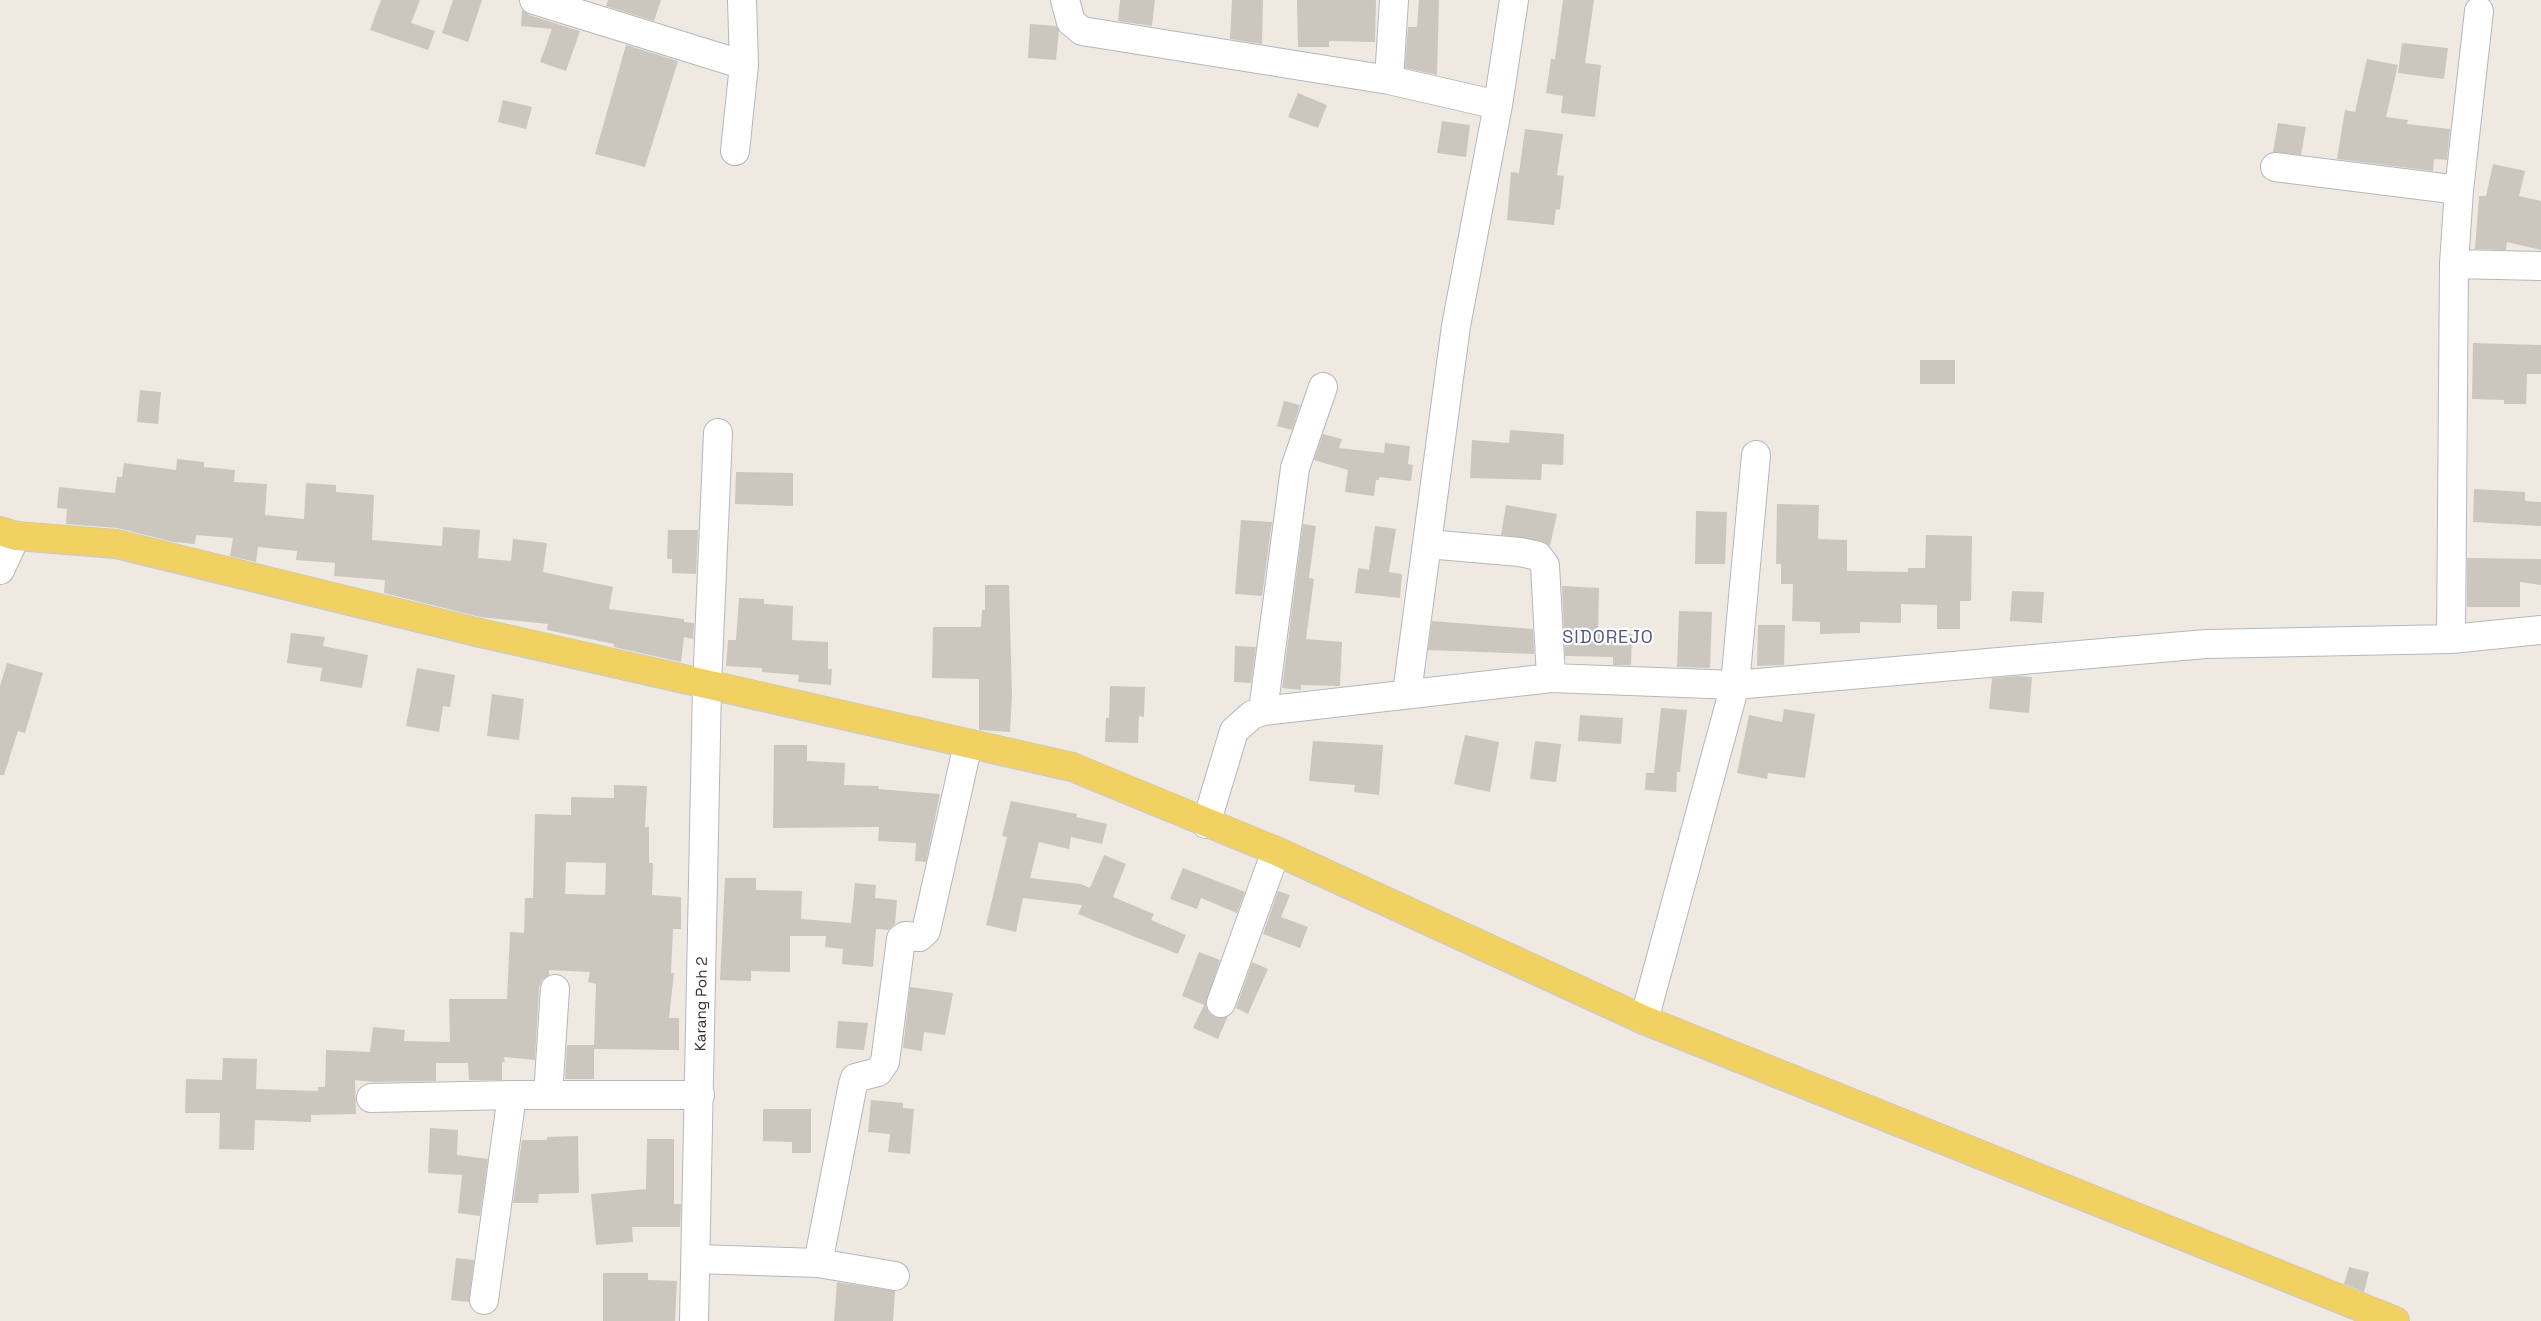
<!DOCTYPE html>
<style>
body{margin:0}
canvas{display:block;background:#efe9e1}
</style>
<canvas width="2541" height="1321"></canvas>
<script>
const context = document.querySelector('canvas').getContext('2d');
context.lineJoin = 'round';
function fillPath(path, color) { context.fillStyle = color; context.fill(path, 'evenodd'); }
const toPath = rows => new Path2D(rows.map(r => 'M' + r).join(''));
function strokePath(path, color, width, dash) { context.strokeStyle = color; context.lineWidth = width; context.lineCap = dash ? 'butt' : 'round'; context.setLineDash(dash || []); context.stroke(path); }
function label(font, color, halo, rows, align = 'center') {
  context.font = font + ' "Space Grotesk",sans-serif'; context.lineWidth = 4.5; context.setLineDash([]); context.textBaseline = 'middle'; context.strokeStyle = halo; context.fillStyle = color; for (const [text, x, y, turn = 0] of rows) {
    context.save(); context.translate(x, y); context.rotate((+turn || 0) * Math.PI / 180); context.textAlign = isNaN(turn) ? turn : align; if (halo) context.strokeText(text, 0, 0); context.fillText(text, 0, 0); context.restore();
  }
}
fillPath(toPath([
 [381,0,420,0,411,23,435,31,428,50,370,30],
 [453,0,482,0,468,42,442,33],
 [608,0,661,0,654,21,606,6],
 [1120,0,1155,0,1152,26,1118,21],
 [1232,0,1263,0,1262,44,1230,39],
 [1297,0,1376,0,1375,42,1329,41,1329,47,1298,47],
 [1419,0,1439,0,1437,75,1405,68,1408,27,1417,27],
 [1563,0,1594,0,1585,63,1601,65,1595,117,1561,113,1563,96,1546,93,1551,59,1555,59],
 [522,10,529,15,580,31,566,71,540,62,552,29,521,26],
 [1030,24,1056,26,1059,30,1056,60,1028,58],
 [2402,43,2448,48,2444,79,2398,73],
 [626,45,678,61,645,167,595,154],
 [2367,59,2398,65,2386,117,2408,120,2407,124,2450,129,2447,160,2434,159,2433,171,2337,159,2345,110,2355,112],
 [1298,93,1327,105,1318,128,1288,117],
 [503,100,532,107,526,129,498,122],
 [1442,121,1470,125,1466,157,1437,153],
 [2278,123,2306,127,2301,155,2273,152],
 [1525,129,1563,134,1557,175,1564,176,1560,210,1556,209,1554,225,1507,220,1511,172,1519,173],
 [2493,164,2525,171,2519,196,2541,201,2541,250,2507,242,2506,250,2475,249,2479,196,2486,196],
 [2473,343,2541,345,2541,374,2527,374,2526,404,2504,404,2504,400,2472,399],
 [1920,360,1955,360,1955,384,1920,384],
 [140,390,161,392,158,424,137,422],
 [1284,401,1300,405,1292,430,1277,426],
 [1510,430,1564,434,1563,465,1542,464,1541,480,1470,478,1472,440,1509,443],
 [1323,434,1342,439,1339,448,1384,453,1385,443,1410,446,1408,464,1413,465,1411,481,1379,477,1379,480,1376,480,1374,496,1345,492,1348,470,1314,460],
 [177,459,204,462,204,467,235,470,234,482,267,484,265,515,304,519,306,483,336,485,336,492,374,495,372,540,442,546,443,527,480,530,478,558,511,561,513,539,547,543,543,572,613,587,609,609,684,619,684,622,694,623,693,639,684,637,681,662,614,647,614,644,547,630,548,624,480,617,384,593,385,580,334,576,335,563,296,560,297,551,258,547,256,562,230,556,233,538,196,535,195,544,174,542,117,528,66,524,67,509,57,508,59,487,115,493,117,477,122,477,124,463,176,470],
 [736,472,793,473,793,506,735,504],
 [2474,489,2525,492,2525,501,2541,502,2541,526,2473,522],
 [1777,504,1819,505,1818,539,1847,540,1847,571,1908,572,1908,568,1925,568,1926,535,1972,536,1971,601,1960,601,1960,629,1937,629,1937,605,1901,604,1901,623,1860,622,1860,633,1820,634,1820,622,1792,621,1793,584,1781,584,1781,564,1776,564],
 [1506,505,1557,514,1550,546,1541,541,1501,535],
 [1696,511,1727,512,1725,564,1695,564],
 [1241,520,1272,522,1262,596,1235,594],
 [1303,524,1316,526,1309,578,1314,579,1306,639,1342,642,1340,686,1301,685,1301,690,1282,688],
 [1375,526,1396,529,1389,572,1402,574,1400,598,1355,593,1358,568,1369,570],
 [668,530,698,530,696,574,672,573,672,559,667,559],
 [2467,558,2541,559,2541,585,2520,582,2520,607,2467,607],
 [985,585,1009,585,1012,695,1010,732,979,730,979,679,932,678,933,627,981,627,982,610,985,610],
 [1562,586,1599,588,1598,633,1632,634,1631,665,1613,665,1613,657,1565,656],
 [2012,591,2044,592,2042,623,2010,621],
 [739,598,764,599,764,604,793,606,792,640,828,642,828,669,832,669,831,685,798,682,799,675,762,672,762,668,726,666,728,640,736,640],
 [1679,611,1712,612,1710,668,1677,667],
 [1432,621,1533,629,1534,654,1428,650],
 [1758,625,1785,625,1784,665,1757,666],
 [291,633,325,637,323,646,368,655,362,688,320,681,322,668,287,663],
 [1235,646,1256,647,1251,683,1234,682],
 [7,663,43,673,25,733,18,731,4,775,0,775,0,686],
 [417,668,455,675,450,707,443,706,439,732,406,726],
 [2018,676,2032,677,2029,713,1989,709,1992,678],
 [1110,686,1145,687,1144,717,1139,716,1138,743,1105,742,1106,718,1109,718],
 [492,694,524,699,519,740,487,736],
 [1661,708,1687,710,1680,772,1677,772,1676,792,1645,790,1646,773,1654,773],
 [1784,709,1815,714,1805,778,1768,773,1767,779,1737,773,1749,715,1782,722],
 [1580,715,1623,718,1621,744,1578,741],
 [1465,735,1499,742,1490,792,1454,784],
 [1313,741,1383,745,1379,795,1354,792,1355,785,1309,781],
 [1535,741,1561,744,1556,782,1530,779],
 [774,745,807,745,807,761,845,763,844,785,879,786,878,789,940,794,926,862,915,861,916,843,878,841,879,827,773,828],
 [614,785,647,786,645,827,649,827,649,863,653,863,652,895,681,897,681,929,673,929,671,973,674,973,669,1018,679,1018,679,1050,594,1049,594,1079,565,1079,567,1045,594,1045,596,984,588,982,590,972,549,970,549,975,542,980,539,988,535,1060,504,1057,505,1062,502,1062,502,1080,469,1080,468,1063,436,1063,436,1081,373,1082,355,1080,356,1114,311,1115,311,1122,255,1120,254,1150,219,1149,220,1113,185,1113,186,1079,222,1080,223,1058,257,1059,256,1089,318,1091,318,1087,325,1087,326,1050,370,1052,373,1027,405,1030,404,1041,450,1042,449,999,507,999,510,932,524,933,525,898,533,898,535,814,571,815,571,797,614,798],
 [566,862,606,863,605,895,565,894],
 [1011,801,1077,814,1076,817,1107,824,1102,844,1071,837,1069,849,1039,842,1030,878,1081,884,1090,888,1104,855,1126,864,1113,897,1154,914,1151,920,1186,935,1178,954,1078,914,1082,905,1023,898,1016,932,986,925,1007,837,1002,836],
 [1183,868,1245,892,1237,913,1201,898,1197,909,1170,899],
 [725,878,756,878,756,890,802,891,801,919,851,923,855,883,876,885,875,898,897,900,895,924,888,930,876,929,873,967,842,964,843,949,825,947,826,936,790,936,790,972,751,971,751,981,720,980],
 [1278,891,1290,895,1281,917,1308,927,1300,948,1263,934],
 [1199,952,1220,960,1206,1005,1209,1013,1215,1017,1228,1016,1218,1039,1193,1028,1204,1005,1182,996],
 [1252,962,1268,969,1248,1014,1236,1008],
 [910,987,953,993,945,1035,924,1032,922,1051,903,1048],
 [838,1021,868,1023,864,1050,836,1048],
 [871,1100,903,1103,903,1108,914,1109,910,1154,888,1152,890,1134,868,1132],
 [763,1109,811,1109,811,1153,792,1153,792,1142,763,1141],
 [430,1128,458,1130,457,1155,488,1159,480,1216,458,1213,462,1175,428,1173],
 [578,1136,579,1193,539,1194,538,1203,513,1203,522,1140,547,1140,547,1137],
 [647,1139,674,1139,674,1204,681,1204,680,1227,632,1227,633,1242,596,1245,591,1194,646,1189],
 [456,1258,474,1260,469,1302,451,1300],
 [2349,1267,2369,1272,2364,1292,2344,1284],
 [603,1273,648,1273,648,1280,677,1281,675,1321,603,1321],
 [837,1282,895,1291,893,1321,834,1321]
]), '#cbc7bf');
const minor = toPath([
 [534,0,744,65],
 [1065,0,1071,22,1082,31,1389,80,1498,105],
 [1389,80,1394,0],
 [735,151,744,65,742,0],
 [2275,167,2459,190],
 [2454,264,2541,266],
 [1427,544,1520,552,1538,556,1545,565,1551,678],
 [0,570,16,536],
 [2451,639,2454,264,2459,190,2479,11],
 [1407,693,1456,326,1498,105,1514,0],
 [1263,711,1295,468,1323,387],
 [1206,824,1234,731,1252,715,1263,711,1551,678,1735,685,2206,644,2451,639,2541,630],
 [1221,1003,1276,851],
 [1644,1020,1735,685,1756,455],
 [548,1095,555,989],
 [371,1098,512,1095,700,1095],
 [696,1259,818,1263,853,1084,855,1078,878,1072,885,1062,901,939,905,936,919,937,926,931,968,744],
 [818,1263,895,1276],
 [484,1300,512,1095],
 [694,1321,707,686,718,433]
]);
const major = toPath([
 [0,531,16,536,116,544,476,632,1072,767,1276,851,1644,1020,2395,1321]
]);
strokePath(minor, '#b4b7c1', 30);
strokePath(major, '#c9c9c9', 30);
strokePath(minor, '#fff', 28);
strokePath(major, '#f2d163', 28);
label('15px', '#2e2e2e', '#fff', [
 ["Karang Poh 2",702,1004,-89]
]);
context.letterSpacing = '1px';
label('18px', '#4d5680', '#fff', [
 ["SIDOREJO",1608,638]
]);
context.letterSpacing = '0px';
</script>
